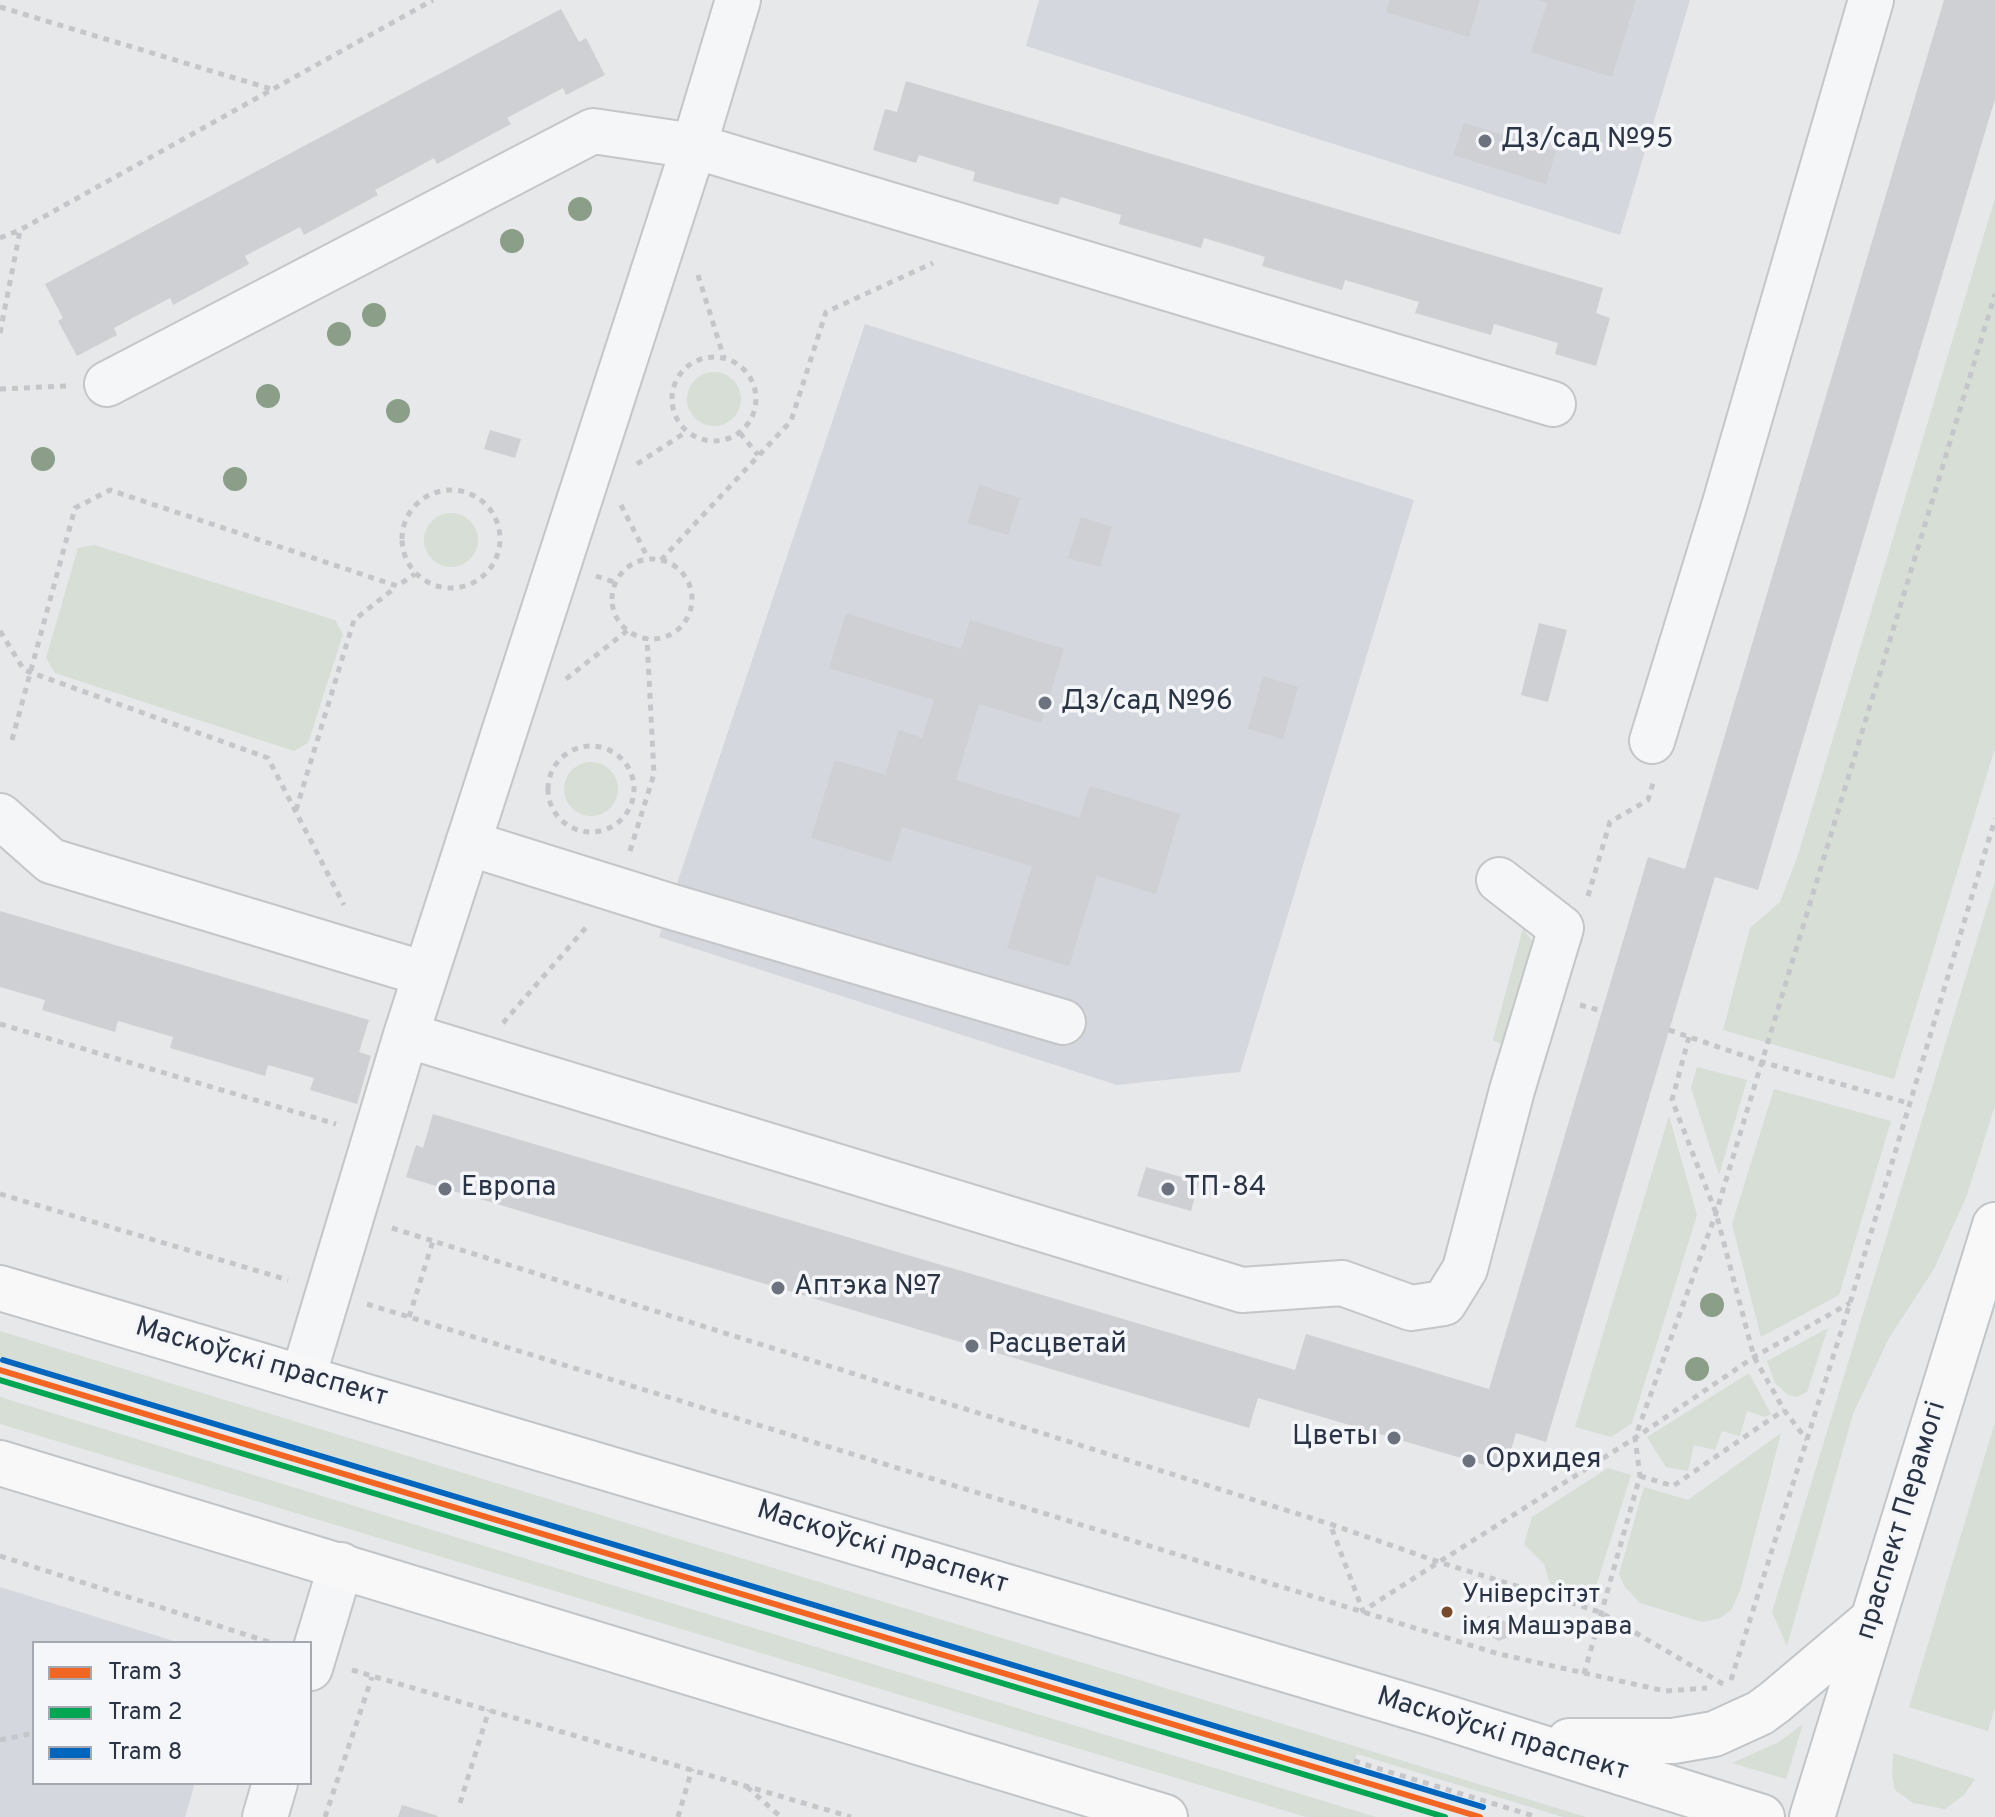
<!DOCTYPE html>
<meta charset="utf-8">
<style>
body{margin:0}
#map{position:relative;width:1995px;height:1817px;overflow:hidden;background:#e6e8ea;font-family:Overpass,sans-serif}
canvas{display:block}
.legend{position:absolute;left:32px;top:1641px;width:280px;height:144px;box-sizing:border-box;background:#f4f6f9;border:2px solid #a4a8b1;margin:0;padding:10px 14px;list-style:none;font-size:24px;color:#2b3445}
.legend li{display:flex;align-items:center;gap:16px;height:40px}
.legend b{width:40px;border:2px solid #a4a8b1}
</style>
<div id="map">
<canvas width="1995" height="1817"></canvas>
<ul class="legend">
<li><b style="height:10px;background:#f26522"></b>Tram 3</li>
<li><b style="height:10px;background:#00a651"></b>Tram 2</li>
<li><b style="height:10px;background:#0065bd"></b>Tram 8</li>
</ul>
</div>
<script>
const context = document.querySelector('canvas').getContext('2d');
context.lineJoin = 'round';
function fillPath(path, color) { context.fillStyle = color; context.fill(path, 'evenodd'); }
const toPath = rows => new Path2D(rows.map(r => 'M' + r).join(''));
function strokePath(path, color, width, dash) { context.strokeStyle = color; context.lineWidth = width; context.lineCap = dash ? 'butt' : 'round'; context.setLineDash(dash || []); context.stroke(path); }
function label(font, color, halo, rows, align = 'center') {
  context.font = font + ' Overpass,sans-serif'; context.lineWidth = 7; context.setLineDash([]); context.textBaseline = 'middle'; context.strokeStyle = halo; context.fillStyle = color; for (const [text, x, y, turn = 0] of rows) {
    context.save(); context.translate(x, y); context.rotate((+turn || 0) * Math.PI / 180); context.textAlign = isNaN(turn) ? turn : align; if (halo) context.strokeText(text, 0, 0); context.fillText(text, 0, 0); context.restore();
  }
}
fillPath(toPath([
 [1039,0,1690,0,1620,235,1026,46],
 [865,324,1414,500,1240,1072,1117,1085,659,937],
 [0,1587,180,1643,34,1643,34,1783,195,1783,185,1817,0,1817]
]), '#d4d7dd');
fillPath(toPath([
 [1995,198,1995,748,1894,1079,1723,1030,1750,928,1780,902,1798,855],
 '687 399a27 27 0 1 1 54 0a27 27 0 1 1-54 0Z',
 '424 540a27 27 0 1 1 54 0a27 27 0 1 1-54 0Z',
 [94,545,335,620,343,634,308,743,294,751,55,673,46,658,78,548],
 '564 789a27 27 0 1 1 54 0a27 27 0 1 1-54 0Z',
 [1995,881,1995,1105,1967,1195,1934,1269,1889,1338,1853,1414,1787,1646,1772,1612],
 [1523,928,1538,950,1508,1048,1493,1040],
 [1697,1067,1747,1080,1719,1175,1691,1088],
 [1774,1089,1891,1121,1839,1295,1761,1337,1732,1224],
 [1669,1116,1697,1215,1632,1423,1611,1437,1575,1427],
 [1828,1328,1807,1392,1797,1397,1788,1395,1775,1383,1767,1361],
 [0,1331,1586,1817,1563,1817,1357,1754,1352,1768,0,1357],
 [1749,1373,1771,1414,1765,1417,1747,1411,1740,1436,1722,1431,1715,1450,1694,1445,1688,1471,1666,1467,1647,1437],
 [0,1397,556,1568,1376,1817,1306,1817,0,1424],
 [1995,1422,1995,1707,1988,1731,1909,1707],
 [1781,1433,1740,1591,1731,1610,1720,1618,1702,1622,1640,1603,1625,1587,1619,1574,1644,1487,1688,1500],
 [1608,1468,1631,1475,1592,1599,1551,1587,1544,1564,1524,1544,1532,1517],
 [1803,1724,1786,1779,1732,1763,1779,1742],
 [1893,1753,1975,1779,1964,1795,1945,1809,1913,1803,1895,1790,1892,1776]
]), '#d6ded6');
fillPath(toPath([
 [1390,0,1480,0,1469,37,1386,12],
 [1538,0,1636,0,1612,77,1531,52,1547,3],
 [1944,0,1995,0,1995,99,1758,890,1715,877,1546,1442,1516,1433,1505,1471,1258,1398,1249,1428,406,1177,416,1145,423,1148,433,1114,1295,1370,1306,1334,1489,1389,1648,857,1685,869],
 [561,9,579,42,586,38,605,75,566,95,563,88,507,118,511,124,437,164,434,158,405,174,375,190,378,195,304,235,300,227,245,256,249,264,173,305,170,298,114,328,117,335,77,356,58,321,63,318,45,284],
 [906,81,1603,288,1596,313,1610,318,1596,366,1555,354,1558,343,1494,324,1491,335,1415,313,1419,302,1345,280,1342,290,1262,266,1265,257,1237,248,1204,238,1201,248,1119,224,1121,215,1061,197,1058,205,973,181,975,172,919,155,916,163,873,150,885,109,897,112],
 [1464,123,1556,151,1546,184,1453,155],
 [490,430,521,439,515,458,484,449],
 [979,485,1020,498,1008,535,968,523],
 [1081,517,1112,527,1100,567,1068,558],
 [846,613,961,649,970,620,1064,649,1041,723,979,704,956,780,1079,818,1090,786,1180,814,1156,894,1097,876,1069,966,1007,948,1032,866,902,827,891,862,811,838,835,760,885,775,899,730,922,738,934,700,829,668],
 [1539,623,1567,630,1548,702,1521,695],
 [1263,676,1298,687,1283,739,1248,729],
 [0,911,369,1020,359,1052,371,1056,357,1104,310,1090,314,1078,268,1065,265,1076,170,1048,173,1037,118,1021,115,1032,42,1010,45,1000,0,987],
 [1146,1167,1199,1182,1191,1211,1137,1196],
 [1488,1616,1517,1625,1513,1635,1499,1641,1490,1636,1485,1627],
 [402,1805,438,1816,437,1817,398,1817]
]), '#ced0d3');
const minor = toPath([
 [107,384,593,131,694,146,1553,404],
 [1652,741,1725,503,1871,0],
 [0,816,51,861,425,974],
 [468,843,669,906,1063,1022],
 [406,1035,1242,1290,1342,1283,1411,1308,1444,1303,1465,1269,1512,1090,1561,928,1499,880],
 [303,1377,406,1035,694,146,738,0],
 [310,1668,341,1565],
 [265,1817,275,1783]
]);
const major = toPath([
 [0,1288,1432,1713,1762,1817],
 [0,1463,1165,1817],
 [1569,1741,1673,1741,1714,1734,1760,1713,1775,1702,1871,1621],
 [1812,1817,1995,1225]
]);
strokePath(minor, '#c4c6c8', 48);
strokePath(major, '#c2c5c8', 48);
strokePath(toPath([
 [0,7,271,89],
 [0,238,20,230,433,0],
 [698,275,724,358],
 [0,333,20,231],
 '672 399a42 42 0 1 1 84 0a42 42 0 1 1-84 0Z',
 [0,389,66,386],
 [740,433,758,455],
 [637,464,686,432],
 '402 539a49 49 0 1 1 98 0a49 49 0 1 1-98 0Z',
 [621,505,648,558],
 '612 599a40 40 0 1 1 80 0a40 40 0 1 1-80 0Z',
 [661,560,791,421,826,312,933,263],
 [596,576,614,582],
 [0,631,24,670,268,758,344,905],
 [566,679,628,630],
 [12,740,75,508,110,490,397,586,415,574],
 '548 789a43 43 0 1 1 86 0a43 43 0 1 1-86 0Z',
 [296,810,354,620,396,587],
 [630,851,654,774,647,638],
 [1588,896,1610,822,1648,800,1654,780],
 [1580,1005,1602,1011],
 [503,1023,589,924],
 [0,1024,336,1124],
 [1669,1030,1762,1062,1908,1103],
 [1689,1037,1672,1100,1716,1213,1754,1357,1784,1410,1807,1440],
 [0,1194,288,1280],
 [392,1228,433,1241],
 [367,1304,1499,1654,1665,1691,1707,1688],
 [409,1317,433,1241,1330,1524],
 [1640,1476,1673,1486,1784,1410],
 [0,1556,272,1643],
 [352,1670,851,1817],
 [1584,1674,1640,1476,1635,1438,1716,1213,1995,294],
 [1731,1680,1850,1303,1995,819],
 [1723,1684,1600,1612,1439,1562,1330,1524,1363,1611,1439,1562,1635,1438,1754,1357,1850,1303],
 [0,1740,34,1733],
 [1354,1761,1537,1817],
 [747,1787,781,1817],
 [460,1803,489,1710],
 [325,1817,372,1677],
 [678,1817,692,1769]
]), '#c5c6ca', 5, [6, 6]);
strokePath(minor, '#f5f6f7', 44);
strokePath(major, '#f8f8f8', 44);
strokePath(toPath([
 [0,1370,1480,1817]
]), '#f26522', 6);
strokePath(toPath([
 [0,1380,1445,1817]
]), '#00a651', 6);
strokePath(toPath([
 [3,1360,1483,1807]
]), '#0065bd', 6);
context.fillStyle = '#8a9e88';
for (const [x, y] of [
 [580,209],
 [512,241],
 [374,315],
 [339,334],
 [268,396],
 [398,411],
 [43,459],
 [235,479],
 [1712,1305],
 [1697,1369]
]) { context.beginPath(); context.arc(x, y, 12, 0, 2 * Math.PI); context.fill(); }
for (const [x, y, r, color] of [
 [1485,141,8,"#6c737f"],
 [1045,703,8,"#6c737f"],
 [445,1189,8,"#6c737f"],
 [1168,1189,8,"#6c737f"],
 [778,1288,8,"#6c737f"],
 [972,1346,8,"#6c737f"],
 [1394,1438,8,"#6c737f"],
 [1469,1461,8,"#6c737f"],
 [1447,1612,7,"#7a4b2a"]
]) { const dot = new Path2D(); dot.arc(x, y, r, 0, 2 * Math.PI); context.fillStyle = color; context.fill(dot); strokePath(dot, '#f4f6f9', 3); }
label('26px', '#2b3445', '#f4f6f9', [
 ["Універсітэт",1462,1597],
 ["імя Машэрава",1462,1629]
], 'left');
label('28px', '#2b3445', '#f4f6f9', [
 ["Дз/сад №95",1501,141],
 ["Дз/сад №96",1061,703],
 ["Европа",461,1189],
 ["ТП-84",1184,1189],
 ["Аптэка №7",794,1288],
 ["Расцветай",988,1346],
 ["Цветы",1378,1438,"right"],
 ["Орхидея",1485,1461]
], 'left');
label('28px', '#2b3445', '#f4f6f9', [
 ["Маскоўскі праспект",261,1364,16],
 ["праспект Перамогі",1903,1521,-73],
 ["Маскоўскі праспект",882,1549,17],
 ["Маскоўскі праспект",1502,1736,17]
]);
</script>
